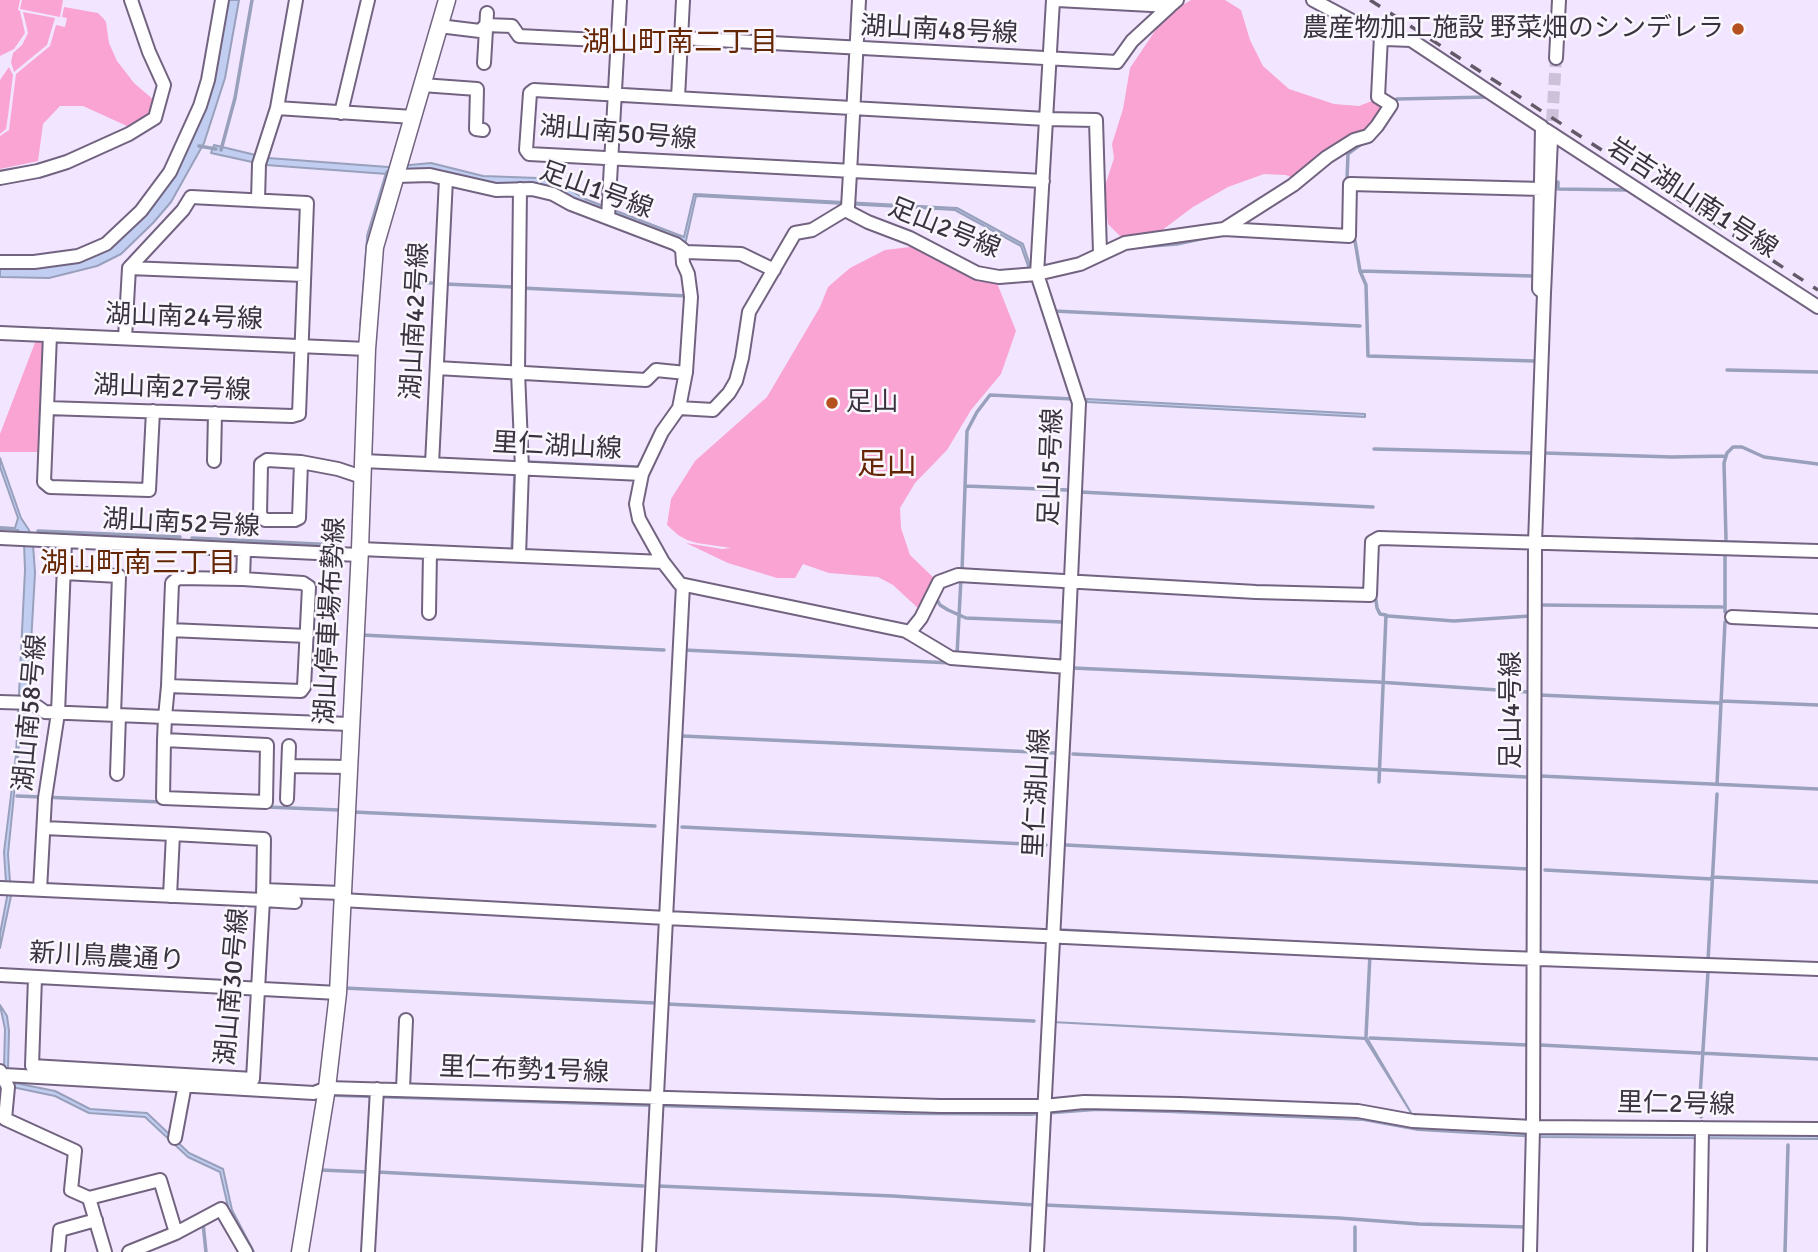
<!DOCTYPE html>
<meta charset="utf-8">
<style>
body{margin:0}
canvas{display:block;background:#f2e5ff}
</style>
<canvas width="1818" height="1252"></canvas>
<script>
const context = document.querySelector('canvas').getContext('2d');
context.lineJoin = 'round';
function fillPath(path, color) { context.fillStyle = color; context.fill(path, 'evenodd'); }
const toPath = rows => new Path2D(rows.map(r => 'M' + r).join(''));
function strokePath(path, color, width, dash) { context.strokeStyle = color; context.lineWidth = width; context.lineCap = dash ? 'butt' : 'round'; context.setLineDash(dash || []); context.stroke(path); }
function label(font, color, halo, rows, align = 'center') {
  context.font = font + ' Signika,"Noto Sans JP",sans-serif'; context.lineWidth = 5; context.setLineDash([]); context.textBaseline = 'middle'; context.strokeStyle = halo; context.fillStyle = color; for (const [text, x, y, turn = 0] of rows) {
    context.save(); context.translate(x, y); context.rotate((+turn || 0) * Math.PI / 180); context.textAlign = isNaN(turn) ? turn : align; if (halo) context.strokeText(text, 0, 0); context.fillText(text, 0, 0); context.restore();
  }
}
fillPath(toPath([
 [0,0,20,0,18,10,20,11,25,33,14,49,0,56],
 [22,0,63,0,60,17,20,9],
 [1191,0,1225,0,1241,10,1250,40,1263,66,1289,89,1334,104,1359,106,1377,99,1388,103,1376,126,1298,180,1286,175,1264,174,1228,187,1193,207,1153,237,1123,239,1108,224,1104,189,1114,158,1112,144,1123,109,1130,68,1157,28,1181,6],
 [64,7,98,13,103,18,106,22,109,43,117,61,134,83,155,101,147,116,127,126,83,106,60,106,43,124,38,161,0,169,0,136,9,130,16,74,50,46,56,25,65,27,67,18,62,17],
 [23,12,55,18,47,45,14,72,11,62,13,53,22,45,28,33],
 [9,67,13,75,8,116,6,129,0,134,0,80],
 [918,246,997,283,1016,331,1001,374,971,410,947,450,915,483,900,508,901,528,910,555,936,580,921,611,893,585,878,577,829,573,803,564,795,578,777,578,728,563,686,543,722,549,731,548,697,543,687,540,678,535,667,525,671,499,695,461,767,397,820,307,828,287,850,268,885,250],
 [40,339,44,343,39,452,0,452,0,434,36,340]
]), '#faa4d3');
const water = toPath([
 [225,0,239,0,225,78,204,143,171,202,153,223,121,254,97,266,49,278,0,277,0,264,107,247,180,159,225,0],
 [214,145,268,158,388,167,431,163,483,176,538,178,564,186,585,199,684,237,694,194,957,208,1023,244,1074,399,1021,246,955,210,696,196,685,245,581,204,501,185,417,171,387,174,266,165,211,153,214,145],
 [1087,399,1365,414,1365,417,1087,402,1087,399],
 [0,458,21,518,29,530,33,544,35,573,27,713,22,715,8,854,11,896,0,948,0,934,7,897,4,852,16,755,25,570,24,543,18,530,0,529,0,527,15,528,18,518,0,467,0,458],
 [0,1005,7,1016,9,1031,8,1069,99,1077,318,1088,1100,1107,1364,1117,1418,1126,1526,1134,1818,1135,1818,1139,1539,1137,1418,1130,1363,1120,1167,1112,1097,1110,1030,1115,906,1114,334,1096,12,1076,15,1083,55,1091,90,1109,147,1113,189,1153,223,1169,232,1210,254,1252,249,1252,229,1211,220,1172,188,1157,145,1117,89,1113,55,1096,12,1087,4,1066,5,1029,0,1005],
 [1052,1022,1367,1038,1413,1116,1365,1039,1052,1022]
]);
fillPath(water, '#c1cef2');
strokePath(water, '#98a0bc', 2);
strokePath(toPath([
 [1395,104,1397,99,1489,97],
 [199,146,216,149],
 [221,150,235,98,252,0],
 [1349,153,1364,142],
 [1348,154,1347,179,1352,179],
 [1558,182,1558,189,1629,190],
 [1348,241,1355,241,1360,271,1366,285,1368,356],
 [1139,247,1177,244,1214,236],
 [1361,271,1533,276],
 [413,282,432,283],
 [445,284,513,287],
 [521,288,688,296],
 [513,296,513,269],
 [1054,311,1360,326],
 [361,325,368,235,387,172],
 [1368,356,1534,361],
 [1727,370,1818,372],
 [1374,449,1533,453],
 [1544,453,1672,457,1726,456],
 [527,462,637,467],
 [965,486,1067,490],
 [1080,492,1373,507],
 [38,531,180,537],
 [192,538,338,545],
 [1635,539,1788,544],
 [1726,539,1724,463,1727,453,1733,447,1742,447,1764,457,1818,464],
 [512,552,515,471],
 [965,571,962,571,967,431,977,412,990,395,1073,399],
 [1375,593,1377,608,1380,614,1386,615,1379,782],
 [936,598,940,605,948,610,966,618,1062,622],
 [1540,605,1722,607],
 [1725,612,1725,552],
 [1388,616,1454,621,1530,616],
 [362,635,664,650],
 [684,650,951,663],
 [957,655,961,578],
 [1073,668,1378,682,1528,692],
 [1539,695,1721,703],
 [1722,701,1818,705],
 [682,736,1055,753],
 [1073,754,1526,777],
 [1540,776,1818,789],
 [1717,784,1725,622],
 [17,796,162,802],
 [267,807,339,810],
 [353,812,655,826],
 [682,827,1046,845],
 [1066,845,1528,869],
 [1545,870,1712,879],
 [1712,877,1818,882],
 [1061,930,1118,933],
 [1540,952,1578,954],
 [1708,961,1717,794],
 [344,988,655,1003],
 [666,1004,1034,1021],
 [1366,1036,1370,954],
 [1370,1038,1527,1045],
 [1540,1045,1818,1059],
 [1701,1117,1700,1096,1708,972],
 [320,1170,367,1172],
 [377,1172,643,1186],
 [658,1186,893,1196,1035,1205],
 [1044,1205,1339,1218,1419,1224,1526,1227],
 [203,1223,206,1252],
 [1355,1252,1355,1227],
 [1785,1252,1788,1145]
]), '#98a0bc', 3.5);
strokePath(toPath([
 [1551,139,1556,58]
]), '#cdc1d9', 12, [12, 6]);
const street = toPath([
 [1053,0,1037,274,1079,403,1067,667],
 [1057,0,1170,6,1177,0],
 [1313,0,1386,39,1411,40,1542,127,1539,289,1544,293,1551,139],
 [439,26,480,31,486,25,512,26,519,36,618,41],
 [681,38,1117,62,1132,41,1170,6],
 [1556,58,1559,0],
 [484,63,487,13],
 [422,85,477,89,476,129,483,130],
 [678,98,683,0],
 [277,108,296,0],
 [341,113,368,0],
 [1546,130,1818,307],
 [396,176,430,175,496,190,532,189,553,194,571,204,676,244,686,252,741,254,774,270],
 [0,178,38,171,67,162,129,134,155,118,164,85,149,52,131,0],
 [1043,181,529,154,526,150,530,93,534,90,1046,119,1096,120,1100,253],
 [258,200,259,164,277,108,413,117],
 [845,210,848,207,850,173,859,0],
 [608,218,620,0],
 [1224,229,1349,236,1350,184,1542,189],
 [0,262,34,262,78,256,106,244,141,211,170,172,200,106,208,80,222,0],
 [129,268,304,275],
 [1544,293,1535,543,1533,1127,1818,1129],
 [0,333,367,349],
 [50,335,47,408,292,416,299,414,307,203,191,197,183,210,129,268,125,338],
 [437,368,646,380,656,370,686,373],
 [47,408,44,482,50,487,149,490,153,411],
 [679,408,713,410,729,393,736,381,742,358,749,312,795,233,812,230,845,210,868,222,910,238,977,273,999,277,1037,274,1080,264,1125,243,1224,229,1293,185,1327,157,1354,140,1368,136,1377,126,1391,105,1378,97,1381,36],
 [679,408,686,372,691,297,688,274,683,263,682,249],
 [214,461,215,413],
 [363,461,642,474,636,504,639,519,663,562,680,584,906,631,951,658,1067,667,1037,1252],
 [301,462,299,518,295,520,265,520,260,515,261,464,267,460,301,462,338,469,362,477],
 [432,464,446,179],
 [642,474,662,432,679,408],
 [0,538,359,555],
 [360,549,663,562],
 [519,556,522,469,518,372,520,189],
 [64,573,119,576,114,715],
 [243,579,303,583,309,587,304,687,301,691,168,686,172,583,178,578,243,579,244,550],
 [429,613,430,552],
 [1732,617,1818,621],
 [170,630,307,636],
 [909,633,921,618,939,582,958,575,1256,592,1370,595,1372,542,1379,538,1818,551],
 [168,686,165,717,350,724],
 [0,702,32,703,45,712,165,717,164,740,163,798,266,802,267,745,164,740],
 [289,766,348,767],
 [117,774,119,715],
 [287,799,289,746],
 [44,828,173,834],
 [0,888,263,900,253,1079,32,1066,35,977],
 [40,890,45,798,58,713,65,541],
 [263,890,341,893],
 [170,896,173,834,264,839,263,900,295,902],
 [341,900,666,918,1484,957,1818,969],
 [0,975,338,993],
 [0,1071,8,1087,5,1119,75,1151,71,1190,89,1198,105,1252],
 [4,1075,314,1093,327,1088,940,1106,1044,1106,1084,1102,1180,1104,1358,1111,1413,1121,1533,1127,1530,1252],
 [403,1089,406,1020],
 [175,1138,186,1079],
 [89,1198,160,1180,176,1233],
 [58,1252,60,1230,96,1220],
 [129,1252,176,1233,221,1209,246,1252],
 [368,1252,377,1089],
 [649,1252,683,585],
 [1700,1252,1702,1128]
]);
const secondary = toPath([
 [300,1252,327,1088,338,993,360,549,367,349,375,247,447,0]
]);
strokePath(street, '#726480', 16);
strokePath(secondary, '#726480', 19);
strokePath(street, '#fff', 12);
strokePath(secondary, '#fff', 16);
strokePath(toPath([
 [1370,0,1818,290]
]), '#625a69', 3.5, [12, 12]);
for (const [x, y, r, color] of [
 [1738,29,7,"#b5501f"],
 [832,403,7,"#b5501f"]
]) { const dot = new Path2D(); dot.arc(x, y, r, 0, 2 * Math.PI); context.fillStyle = color; context.fill(dot); strokePath(dot, '#faf6fd', 2.5); }
label('26px', '#39333f', '#faf6fd', [
 ["農産物加工施設 野菜畑のシンデレラ",1724,29],
 ["足山",846,403,"left"]
], 'right');
label('26px', '#39333f', '#faf6fd', [
 ["湖山南48号線",939,31,3],
 ["湖山南50号線",618,134,5],
 ["足山1号線",596,191,20],
 ["岩吉湖山南1号線",1692,199,33],
 ["足山2号線",944,229,22],
 ["湖山南24号線",184,318,2],
 ["湖山南42号線",416,321,-87],
 ["湖山南27号線",172,389,2],
 ["里仁湖山線",557,447,3],
 ["足山5号線",1052,467,-88],
 ["湖山南52号線",181,524,3],
 ["湖山停車場布勢線",331,621,-87],
 ["足山4号線",1512,710,-90],
 ["湖山南58号線",31,713,-85],
 ["里仁湖山線",1038,793,-87],
 ["新川鳥農通り",107,958,3],
 ["湖山南30号線",233,987,-85],
 ["里仁布勢1号線",524,1071,2],
 ["里仁2号線",1676,1105,1]
]);
label('28px', '#652605', '#faf6fd', [
 ["湖山町南二丁目",680,44],
 ["湖山町南三丁目",138,565]
]);
label('30px', '#652605', '#faf6fd', [
 ["足山",887,466]
]);
</script>
